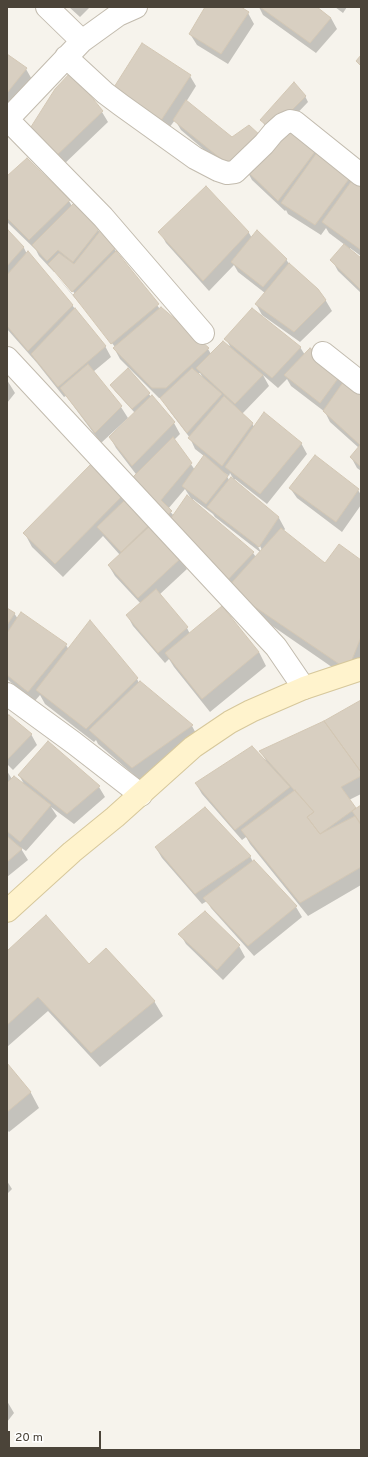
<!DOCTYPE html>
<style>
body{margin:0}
#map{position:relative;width:368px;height:1457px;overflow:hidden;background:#f6f3ec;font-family:Overpass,sans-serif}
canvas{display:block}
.frame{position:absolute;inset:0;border:8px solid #4b4439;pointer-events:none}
.scale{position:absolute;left:8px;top:1431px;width:93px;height:18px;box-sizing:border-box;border:2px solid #4b4439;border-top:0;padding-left:5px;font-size:12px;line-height:14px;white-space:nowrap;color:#4b4439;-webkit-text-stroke:3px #fff;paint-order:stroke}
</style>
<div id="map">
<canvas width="368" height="1457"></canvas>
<div class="frame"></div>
<div class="scale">20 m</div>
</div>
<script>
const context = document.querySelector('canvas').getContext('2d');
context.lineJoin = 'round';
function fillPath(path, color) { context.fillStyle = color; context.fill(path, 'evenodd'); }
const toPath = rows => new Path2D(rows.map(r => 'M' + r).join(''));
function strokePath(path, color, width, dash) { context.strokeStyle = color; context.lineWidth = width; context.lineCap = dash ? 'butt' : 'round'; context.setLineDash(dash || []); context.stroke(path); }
fillPath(toPath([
 [69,7,90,7,80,17],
 [206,7,240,7,248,13,254,24,228,64,197,45,190,34],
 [259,7,315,7,331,18,337,29,316,53,263,15],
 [335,7,347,7,343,13],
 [7,55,26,69,34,83,7,116],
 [190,76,196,86,186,102,232,139,261,138,265,126,262,120,305,96,308,102,286,125,361,186,361,256,350,248,349,249,361,259,361,293,338,271,332,260,345,245,329,233,326,228,321,235,288,214,286,210,285,211,252,180,246,169,237,178,181,130,175,120,166,132,119,103],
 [102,112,108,122,61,167,30,130],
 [7,178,69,201,72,206,98,230,114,248,119,257,160,309,161,308,208,349,211,354,232,350,226,339,300,347,305,355,361,392,361,471,357,468,351,457,359,448,330,422,325,412,291,386,287,379,278,388,263,375,269,386,242,414,252,423,254,427,301,443,307,454,267,504,235,479,234,480,230,473,229,476,225,473,229,480,231,478,279,518,285,529,283,532,325,564,361,561,361,669,355,683,229,596,116,448,110,437,135,413,115,391,111,385,128,370,174,423,180,434,174,440,195,470,204,456,195,449,190,438,168,409,162,398,159,398,120,359,114,348,115,347,81,303,80,304,54,273,74,296,76,295,57,272,54,272,39,256,36,250,7,222],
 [200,373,203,378,198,374],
 [185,489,192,500,193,499,213,514,215,517,260,552,256,557,253,553,174,516,168,509],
 [258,542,262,550,261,552,256,543],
 [206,187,249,233,252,238,286,259,289,264,318,289,326,301,332,311,300,342,262,315,256,304,265,293,238,272,234,265,209,291,166,243,160,232],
 [8,232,24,248,27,254,72,305,105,346,111,357,93,372,121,407,128,418,101,443,66,396,64,397,37,363,7,329],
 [7,380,15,393,7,403],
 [94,462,180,559,187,569,159,595,187,628,190,634,259,652,266,666,210,712,174,667,169,659,165,663,133,626,127,615,141,604,115,576,109,566,120,555,103,536,63,577,32,547,25,534],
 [290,488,358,490,361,495,361,505,342,532,297,498],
 [7,609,14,613,18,619,66,645,69,650,137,679,139,683,140,682,192,726,199,739,141,781,98,744,96,740,94,742,45,704,40,695,34,702,7,679],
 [361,701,361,794,349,800,356,810,361,806,361,885,308,916,250,844,246,837,242,840,202,794,196,784,268,764,261,752,327,725],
 [7,712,10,717,31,734,37,745,13,770,7,764],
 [7,771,12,779,25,786,19,775,99,787,105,797,74,824,51,807,57,816,26,851,20,847,28,860,7,877],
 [156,848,250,856,253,862,296,907,302,917,254,956,211,908,207,901,202,904,162,858],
 [205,912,239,946,245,957,223,980,186,944,180,934],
 [7,952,154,1001,163,1016,100,1067,48,1011,7,1047],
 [7,1065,31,1093,39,1108,9,1132,7,1130],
 [7,1181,12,1189,7,1194],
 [7,1401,14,1413,7,1422]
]), '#0003');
const building = toPath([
 [205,7,241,7,249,12,221,54,189,34,205,7],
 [260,7,317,7,331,18,310,43,260,7],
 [142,43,191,75,160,122,111,92,142,43],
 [7,54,27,68,7,93,7,54],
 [361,55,361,66,356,61,361,55],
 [71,72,103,111,55,157,29,130,55,89,71,72],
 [294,82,306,96,272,130,260,120,294,82],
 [186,100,232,137,249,125,262,137,231,167,173,120,186,100],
 [287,124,317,149,278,201,245,169,287,124],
 [318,151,354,172,315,225,281,203,318,151],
 [27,158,70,200,29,240,7,218,7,176,27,158],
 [353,179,361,185,361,250,322,222,353,179],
 [206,186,249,232,203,281,158,232,206,186],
 [74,203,99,229,73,262,58,250,47,261,32,245,74,203],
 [8,230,24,247,7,266,7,231,8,230],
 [101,230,115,248,72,292,48,264,59,253,74,264,101,230],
 [257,230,287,259,263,287,231,262,257,230],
 [344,244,361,258,361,290,330,260,344,244],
 [28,251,73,305,28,351,7,326,7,275,28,251],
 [116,251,159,304,111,344,73,295,116,251],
 [289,263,318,289,326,300,294,332,255,304,289,263],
 [161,307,209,348,166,388,152,388,113,348,161,307],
 [75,308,106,346,58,387,31,354,75,308],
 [252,308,301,347,272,378,224,339,252,308],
 [223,341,263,375,235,404,196,368,223,341],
 [310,348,342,373,320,403,284,375,310,348],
 [88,364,122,406,95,433,60,388,88,364],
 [128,368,150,393,132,409,110,385,128,368],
 [192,368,222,394,187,433,160,398,192,368],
 [346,378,361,390,361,467,350,457,360,445,323,411,346,378],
 [152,395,175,422,132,466,109,437,152,395],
 [224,396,253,423,222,466,188,438,224,396],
 [264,412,302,443,260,494,225,467,264,412],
 [173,437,192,463,161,500,172,511,160,521,129,481,173,437],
 [204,455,228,476,206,504,182,486,204,455],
 [315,455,359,489,336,522,289,488,315,455],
 [94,461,126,492,55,564,23,533,94,461],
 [231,477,279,517,259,547,207,507,231,477],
 [187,495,254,552,222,586,169,521,187,495],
 [126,499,150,524,121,552,97,527,126,499],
 [151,525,181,558,138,598,108,565,151,525],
 [281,528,325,563,339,544,361,560,361,637,348,670,227,588,281,528],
 [156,589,188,627,158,653,126,615,156,589],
 [222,606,259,652,202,699,165,653,222,606],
 [7,608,15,613,7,625,7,608],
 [21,612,67,644,28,692,7,675,7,633,21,612],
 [90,620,138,678,86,729,36,690,90,620],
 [140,681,193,725,132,768,89,730,140,681],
 [361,700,361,772,324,721,361,700],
 [9,715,32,734,7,760,7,717,9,715],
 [324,721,361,772,361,776,341,787,356,808,320,834,307,817,314,812,259,751,324,721],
 [48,741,100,786,67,814,18,775,48,741],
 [252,746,290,787,235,830,195,783,252,746],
 [14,776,51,805,20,842,7,831,7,783,14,776],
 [295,790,314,812,307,817,320,834,355,816,361,825,361,867,300,903,241,830,295,790],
 [361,805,361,824,352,811,361,805],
 [205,807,251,856,195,894,155,847,205,807],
 [7,836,22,849,7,862,7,836],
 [254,860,297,906,248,946,203,898,254,860],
 [205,911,240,945,217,970,178,934,205,911],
 [46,915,89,964,106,948,155,1001,91,1053,38,997,7,1025,7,951,46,915],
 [7,1063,31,1092,7,1112,7,1063]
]);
fillPath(building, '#d8cfc1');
strokePath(building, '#d3c7b4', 1);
const street = toPath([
 [47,7,82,41],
 [66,57,105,93,121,105,195,158,218,170,227,173,235,172,264,144,273,133,283,124,290,121,295,122,361,175],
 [7,119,103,217,203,333],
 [7,120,82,41,118,15,136,7],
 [323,353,361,383],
 [7,358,276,647,304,688],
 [7,694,74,743,141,795]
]);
const secondary = toPath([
 [7,911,72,852,115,817,193,747,230,722,251,711,304,688,361,669]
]);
strokePath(street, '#c2bbae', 24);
strokePath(secondary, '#d6c79b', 24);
strokePath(street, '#fff', 22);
strokePath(secondary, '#fff3cd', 22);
</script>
